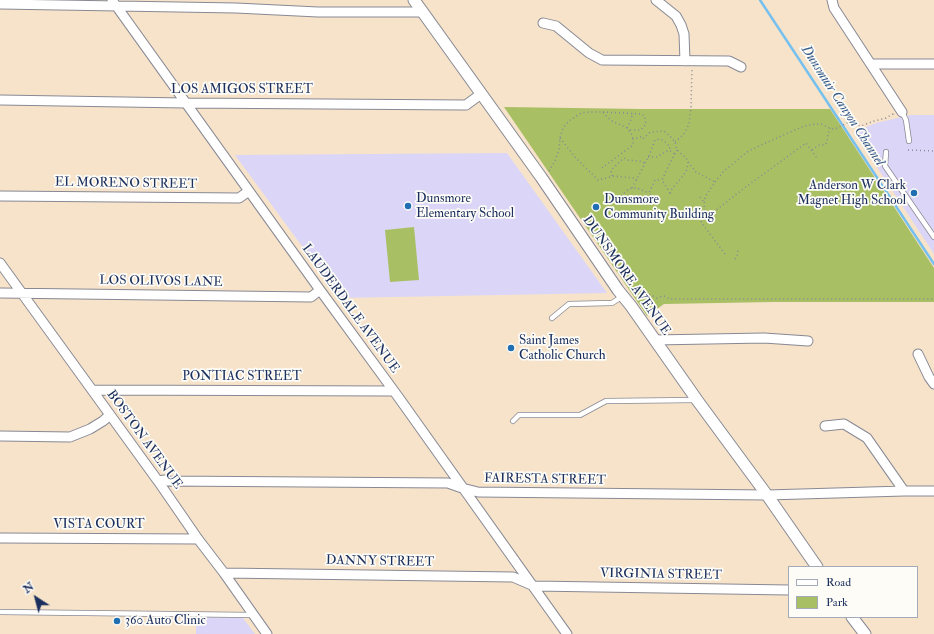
<!DOCTYPE html>
<style>
body{margin:0}
#map{position:relative;width:934px;height:634px;overflow:hidden;background:#f6e3ca;font-family:"IM FELL Double Pica",serif}
canvas{display:block}
.legend{position:absolute;left:788px;top:566px;width:130px;height:52px;box-sizing:border-box;background:#fdfcf7;border:1px solid #a3aaba;margin:0;padding:5px 7px;list-style:none;font-size:12px;color:#1b2f5e}
.legend li{display:flex;align-items:center;gap:8px;height:20px}
.legend b{width:20px;border:1px solid #a3aaba}
.north{position:absolute;left:16px;top:578px;width:40px;height:40px;-webkit-text-stroke:3px #fdfcf7;paint-order:stroke;rotate:324deg;font-size:11px;font-weight:700;line-height:16px;text-align:center;color:#1b2f5e}
.north::after{content:'';display:block;margin:auto;width:14px;height:18px;background:#1b2f5e;clip-path:polygon(50% 0,100% 100%,50% 72%,0 100%)}
</style>
<div id="map">
<canvas width="934" height="634"></canvas>
<ul class="legend">
<li><b style="height:5px;background:#fff"></b>Road</li>
<li><b style="height:11px;background:#a9bf64"></b>Park</li>
</ul>
<div class="north">N</div>
</div>
<script>
const context = document.querySelector('canvas').getContext('2d');
context.lineJoin = 'round';
function fillPath(path, color) { context.fillStyle = color; context.fill(path, 'evenodd'); }
const toPath = rows => new Path2D(rows.map(r => 'M' + r).join(''));
function strokePath(path, color, width, dash) { context.strokeStyle = color; context.lineWidth = width; context.lineCap = dash ? 'butt' : 'round'; context.setLineDash(dash || []); context.stroke(path); }
function label(font, color, halo, rows, align = 'center') {
  context.font = font + ' "IM FELL Double Pica",serif'; context.lineWidth = 3.5; context.setLineDash([]); context.textBaseline = 'middle'; context.strokeStyle = halo; context.fillStyle = color; for (const [text, x, y, turn = 0] of rows) {
    context.save(); context.translate(x, y); context.rotate((+turn || 0) * Math.PI / 180); context.textAlign = isNaN(turn) ? turn : align; if (halo) context.strokeText(text, 0, 0); context.fillText(text, 0, 0); context.restore();
  }
}
fillPath(toPath([
 [910,115,934,115,934,254,854,132,876,123],
 [507,153,607,293,340,298,235,155],
 [196,617,243,618,255,634,196,634]
]), '#dbd6f7');
fillPath(toPath([
 [504,107,642,109,830,109,934,268,934,302,772,302,664,304,647,316],
 [414,227,419,280,390,282,385,230]
]), '#a9bf64');
strokePath(toPath([
 [760,0,934,264]
]), '#76c0ef', 2.5);
const service = toPath([
 [902,112,906,120,909,141],
 [886,152,885,166,934,237],
 [552,318,569,304,612,303,623,296],
 [513,421,519,415,580,415,606,401,696,400],
 [0,612,253,615]
]);
const minor = toPath([
 [112,0,320,290,399,398,567,634],
 [656,0,676,16,681,25,684,34,685,61],
 [832,0,834,8,902,112],
 [0,4,236,8,318,12,422,12],
 [543,23,556,26,589,53,602,60,729,61,741,67],
 [872,64,934,64],
 [0,100,185,103,466,105,481,94],
 [0,196,239,198,249,191],
 [0,263,158,481,198,539,224,573,267,634],
 [0,293,311,297,320,290],
 [654,340,764,338,808,341],
 [918,354,929,377,934,384],
 [92,390,393,391],
 [825,426,844,424,867,438,904,491],
 [0,436,70,437,90,429,103,421,110,415],
 [158,481,165,480,168,481,448,483,462,488,478,492,767,495,904,491,934,491],
 [0,538,198,539],
 [224,573,513,577,534,586,789,590]
]);
const tertiary = toPath([
 [414,0,541,177,618,290,631,306,697,400,767,495,817,567],
 [852,617,865,634]
]);
strokePath(service, '#888994', 6);
strokePath(minor, '#888994', 11);
strokePath(tertiary, '#888994', 13);
strokePath(toPath([
 [603,112,642,114,645,117,646,124,641,130,629,130],
 [627,128,630,122,633,113],
 [560,138,575,157,598,180,614,176,633,178,637,180],
 [675,142,684,134,689,124,691,107,692,69],
 [812,150,819,145,825,145,827,142,828,134,830,128],
 [908,150,934,151],
 [648,157,657,157,669,150],
 [688,162,696,172,715,182],
 [602,168,633,145,633,139,641,137,643,139,649,133,652,132,662,131,664,131,672,138,675,142,677,150,686,158,688,162,687,169,686,172,672,189,669,196],
 [549,171,555,161,559,150,560,138,563,128,569,121,581,113,590,112,603,112,605,115,612,121,627,128,632,135,633,139],
 [612,176,611,170,624,158,628,160,639,161,645,163],
 [632,188,649,156,655,140,660,139,664,141,670,147,669,150,675,154],
 [670,193,662,180,669,165,677,150],
 [700,197,704,202],
 [616,202,626,191,632,188,637,188,649,193],
 [659,204,649,193,655,180,661,180],
 [701,222,743,189,806,143,817,158],
 [725,254,701,222,705,211,704,205,705,197,715,182,724,171,747,152,761,145,804,126,815,124,821,124,832,129,835,129,847,123,861,126,874,121,886,118,893,114,892,113],
 [735,259,737,256,738,250],
 [639,300,648,294,651,295,657,298,664,296,670,299,934,299]
]), '#888994', 1.5, [1, 3]);
strokePath(service, '#fff', 4.5);
strokePath(minor, '#fff', 9);
strokePath(tertiary, '#fff', 11);
for (const [x, y, r, color] of [
 [914,193,4,"#1f6fb2"],
 [408,206,4,"#1f6fb2"],
 [596,207,4,"#1f6fb2"],
 [511,348,4,"#1f6fb2"],
 [117,621,4,"#1f6fb2"]
]) { const dot = new Path2D(); dot.arc(x, y, r, 0, 2 * Math.PI); context.fillStyle = color; context.fill(dot); strokePath(dot, '#fdfcf7', 1.5); }
label('13px', '#1b2f5e', '#fdfcf7', [
 ["LOS AMIGOS STREET",242,90],
 ["EL MORENO STREET",126,184,1],
 ["DUNSMORE AVENUE",626,276,55],
 ["LOS OLIVOS LANE",161,282,1],
 ["LAUDERDALE AVENUE",350,309,54],
 ["PONTIAC STREET",242,377],
 ["BOSTON AVENUE",144,440,54],
 ["FAIRESTA STREET",545,480,1],
 ["VISTA COURT",99,525],
 ["DANNY STREET",380,562,1],
 ["VIRGINIA STREET",661,575,1]
]);
label('13px', '#1b2f5e', '#fdfcf7', [
 ["Anderson W Clark",906,186,"right"],
 ["Magnet High School",906,201,"right"],
 ["Dunsmore",416,199],
 ["Elementary School",416,214],
 ["Dunsmore",604,200],
 ["Community Building",604,215],
 ["Saint James",519,341],
 ["Catholic Church",519,356],
 ["360 Auto Clinic",125,621]
], 'left');
label('italic 14px', '#365a8a', '#fdfcf7', [
 ["Dunsmuir Canyon Channel",842,106,57]
]);
</script>
